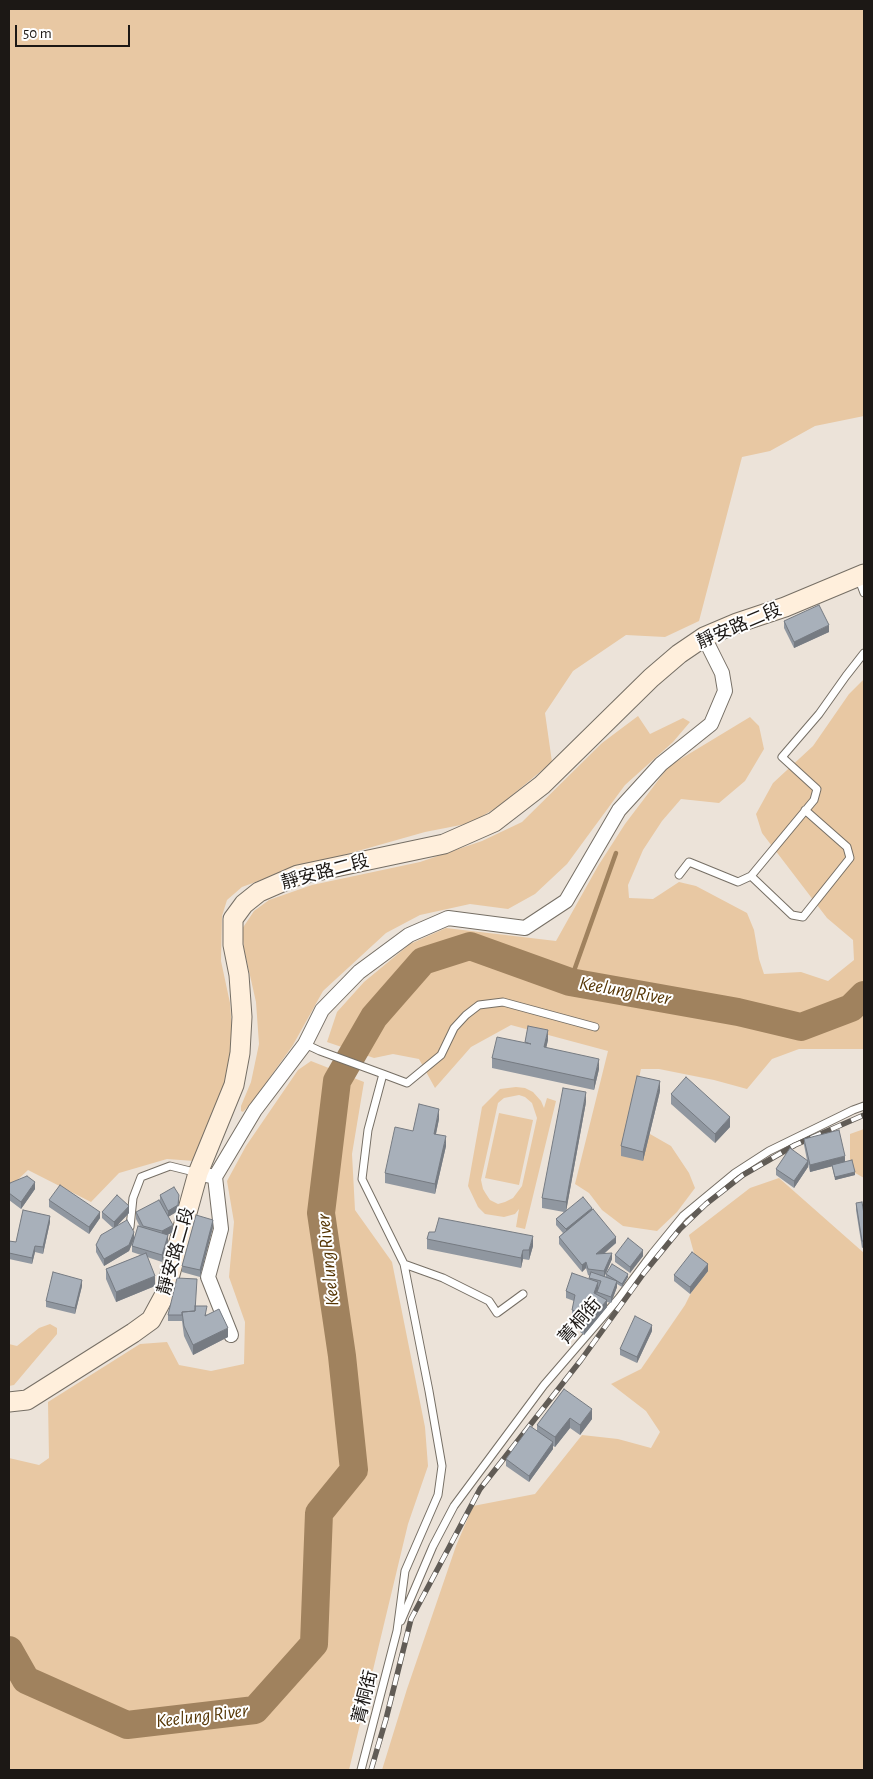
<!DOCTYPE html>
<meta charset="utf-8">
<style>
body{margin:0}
#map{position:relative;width:873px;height:1779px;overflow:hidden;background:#ece3d9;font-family:"Alegreya Sans",sans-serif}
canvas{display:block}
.frame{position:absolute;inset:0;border:10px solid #1c1815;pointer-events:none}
.scale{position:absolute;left:15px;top:25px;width:115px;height:22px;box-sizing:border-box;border:2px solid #1c1815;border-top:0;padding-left:6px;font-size:15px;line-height:18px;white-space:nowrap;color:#1c1815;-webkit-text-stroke:4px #fff;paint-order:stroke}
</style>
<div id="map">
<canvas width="873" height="1779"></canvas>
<div class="frame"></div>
<div class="scale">50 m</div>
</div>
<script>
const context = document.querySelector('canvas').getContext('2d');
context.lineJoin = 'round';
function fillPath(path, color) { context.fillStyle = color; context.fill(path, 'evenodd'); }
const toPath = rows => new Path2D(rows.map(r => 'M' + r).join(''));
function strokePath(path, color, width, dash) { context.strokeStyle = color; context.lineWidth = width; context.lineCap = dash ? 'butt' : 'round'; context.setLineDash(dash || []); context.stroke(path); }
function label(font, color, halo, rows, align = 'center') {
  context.font = font + ' "Alegreya Sans","Noto Sans TC",sans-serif'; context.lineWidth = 4; context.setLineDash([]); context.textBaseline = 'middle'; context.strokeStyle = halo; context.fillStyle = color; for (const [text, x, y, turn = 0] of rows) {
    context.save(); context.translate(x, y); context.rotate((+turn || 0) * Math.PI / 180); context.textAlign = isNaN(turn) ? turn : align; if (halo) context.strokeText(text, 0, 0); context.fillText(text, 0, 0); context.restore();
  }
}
fillPath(toPath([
 [9,9,864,9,864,416,815,426,770,451,742,457,699,621,665,637,626,635,573,671,545,713,552,762,499,806,471,823,425,832,280,873,242,887,227,900,222,916,221,961,230,1003,233,1044,225,1082,194,1161,167,1159,119,1173,91,1202,28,1170,9,1188],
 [864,679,864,1049,799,1049,772,1059,747,1089,714,1080,659,1069,641,1069,621,1156,650,1134,671,1146,689,1173,695,1188,677,1212,657,1231,623,1226,602,1210,589,1193,575,1184,608,1051,511,1025,471,1047,435,1088,419,1059,393,1054,374,1058,327,1042,337,1012,364,982,410,944,446,928,556,941,598,866,625,824,669,766,750,717,759,726,764,749,745,781,719,803,681,799,662,821,643,850,628,885,629,898,653,899,679,882,696,886,747,913,754,930,759,959,764,974,801,972,828,981,854,960,853,940,827,918,762,833,756,814,773,783,813,746,849,694],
 [638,716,650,734,683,718,690,722,673,742,625,785,567,864,535,894,508,909,470,904,420,915,386,933,323,991,293,1045,253,1101,243,1112,241,1111,241,1106,251,1082,259,1044,256,1002,244,949,242,929,254,911,269,900,312,885,420,862,482,841,522,822,602,743],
 [311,1061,364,1082,352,1154,355,1210,392,1262,425,1427,428,1466,408,1524,349,1770,9,1770,9,1458,39,1465,49,1458,48,1402,140,1344,167,1342,179,1365,211,1371,244,1364,245,1322,229,1277,234,1222,227,1181,246,1146,298,1070],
 [516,1087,525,1088,533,1092,541,1101,544,1108,547,1098,556,1101,525,1229,516,1227,519,1209,515,1214,504,1217,485,1214,478,1207,468,1186,482,1107,500,1089],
 [519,1095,525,1097,532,1103,537,1118,522,1186,513,1198,505,1202,498,1204,490,1200,486,1194,483,1189,481,1180,498,1103,504,1098],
 [499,1113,533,1120,519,1185,485,1178],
 [864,1129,864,1178,850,1170,850,1134],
 [779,1178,864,1253,864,1770,382,1770,407,1689,456,1546,473,1506,535,1494,582,1435,618,1439,651,1448,660,1432,646,1411,611,1384,641,1369,685,1305,700,1275,689,1235,750,1188],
 [50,1324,57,1328,57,1334,14,1385,9,1386,9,1344,17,1346,39,1328]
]), '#e8c8a3');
strokePath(toPath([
 [570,982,616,853]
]), '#a0825e', 4.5);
strokePath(toPath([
 [9,1650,26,1680,127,1725,255,1710,314,1644,319,1513,354,1470,342,1356,321,1213,337,1081,374,1017,423,961,470,946,570,982,738,1012,801,1027,851,1008,864,995]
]), '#a0825e', 28);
const service = toPath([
 [858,577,864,593],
 [679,875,689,862,738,882,751,876,814,800,817,789,782,757,819,714,846,676,864,653],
 [751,876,792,915,803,917,850,858,847,847,805,810],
 [305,1044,320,1051,383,1074,368,1130,362,1179,404,1264,429,1391,442,1466,438,1495,405,1571,397,1631,361,1770],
 [383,1074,407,1083,441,1055,454,1028,466,1015,479,1005,503,1002,595,1027],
 [130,1227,133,1198,141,1177,170,1166,198,1173],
 [404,1264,443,1278,489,1301,497,1313,523,1294],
 [401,1621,433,1546,454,1506,544,1385,619,1298,652,1254,683,1216,735,1173,769,1151,853,1110,864,1106]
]);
const minor = toPath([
 [206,1175,215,1177,221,1229,208,1277,231,1335],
 [215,1177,255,1110,305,1044,322,1010,359,972,409,935,448,918,525,928,566,901,619,810,661,764,711,724,725,691,722,673,704,637]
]);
const secondary = toPath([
 [9,1402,27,1400,133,1333,151,1320,164,1296,198,1173,234,1085,240,1053,242,1017,239,975,233,945,233,919,244,904,259,892,298,875,444,844,494,822,542,785,651,678,679,654,704,637,737,623,785,607,864,574]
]);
strokePath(service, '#766f65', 9);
strokePath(minor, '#766f65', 16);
strokePath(secondary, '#766f65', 21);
strokePath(service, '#fff', 7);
strokePath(minor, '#fff', 14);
strokePath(secondary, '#ffefdc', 19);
const rail = toPath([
 [371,1770,386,1719,411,1619,480,1489,581,1360,644,1273,680,1229,706,1204,743,1175,795,1145,864,1115]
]);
strokePath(rail, '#615c56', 5.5);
strokePath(rail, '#fff', 4, [11]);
fillPath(toPath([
 [784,621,829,632,794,648,784,628],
 [528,1026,548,1040,546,1048,599,1069,594,1090,492,1068,492,1058,525,1043],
 [660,1091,643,1161,621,1156,621,1146],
 [671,1094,730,1127,715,1143,671,1104],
 [586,1102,566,1211,592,1210,616,1243,605,1253,612,1259,605,1276,606,1277,606,1274,628,1277,622,1287,617,1284,617,1287,611,1303,607,1302,607,1307,584,1335,580,1332,580,1325,583,1320,572,1316,572,1310,574,1301,566,1298,566,1291,589,1279,590,1276,588,1275,586,1268,582,1272,559,1244,559,1237,563,1233,556,1225,556,1219,564,1212,542,1208,542,1198],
 [439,1119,436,1134,446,1146,435,1194,385,1183,385,1173,413,1131],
 [804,1139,845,1162,855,1175,835,1180,832,1166,810,1172,808,1164,808,1167,794,1188,776,1175,776,1169,807,1160,804,1145],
 [9,1185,35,1189,21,1209,9,1200],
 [160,1195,179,1202,178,1211,168,1217,173,1232,167,1235,168,1242,162,1262,147,1257,155,1286,116,1302,106,1279,106,1269,141,1255,132,1252,132,1246,133,1241,129,1251,104,1266,96,1252,96,1245,113,1228,102,1218,102,1212,129,1213,116,1226,134,1238,140,1227,136,1219,136,1212,160,1201],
 [49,1200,100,1218,89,1234,49,1207],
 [856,1203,864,1214,864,1247,862,1248,856,1210],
 [50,1222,43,1254,35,1252,32,1264,9,1259,9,1241,16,1242],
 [213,1227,200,1277,182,1272,182,1266],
 [427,1239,533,1246,529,1260,523,1259,521,1268,427,1249],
 [615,1255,643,1256,630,1273,615,1262],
 [708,1271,690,1294,674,1281,674,1275],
 [82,1286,75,1314,46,1307,46,1301],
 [196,1306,207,1315,228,1337,193,1355,184,1336,182,1321,168,1321,168,1315],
 [652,1331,637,1363,620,1355,620,1349],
 [564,1389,592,1419,580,1435,570,1428,555,1447,553,1446,553,1449,529,1482,506,1466,506,1459,537,1431,537,1425]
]), '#9097a0');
fillPath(toPath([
 [829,625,829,632,794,648,794,642],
 [548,1030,548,1040,544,1057,544,1047],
 [599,1059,599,1069,594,1090,594,1080],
 [660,1081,660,1091,643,1161,643,1152],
 [586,1092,586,1102,566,1212,566,1202],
 [439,1109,439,1119,434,1143,434,1134],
 [730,1117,730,1127,715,1143,715,1134],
 [446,1136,446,1146,435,1194,435,1184],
 [845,1156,845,1163,810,1172,810,1165],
 [808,1161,808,1167,794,1188,794,1181],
 [855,1172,855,1175,835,1180,835,1177],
 [35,1182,35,1189,21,1209,21,1202],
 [179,1195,178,1211,168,1217,168,1211],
 [129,1206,129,1213,114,1229,114,1222],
 [592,1208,592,1214,566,1236,566,1229],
 [100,1212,100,1218,89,1234,89,1227],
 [50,1216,50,1222,43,1254,43,1247],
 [213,1220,213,1227,200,1277,200,1270],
 [173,1225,173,1232,162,1238,162,1231],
 [134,1232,134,1239,129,1251,104,1266,104,1259],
 [168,1235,168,1242,162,1262,162,1255],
 [533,1236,533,1246,529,1260,529,1250],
 [616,1237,616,1243,596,1260,596,1254],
 [35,1246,35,1252,32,1264,32,1258],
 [523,1250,523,1259,521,1268,521,1258],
 [643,1250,643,1256,630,1273,630,1267],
 [612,1253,612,1259,604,1277,604,1271],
 [586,1262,586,1268,582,1272,582,1265],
 [708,1264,708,1271,690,1294,690,1287],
 [628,1274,628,1277,622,1287,622,1284],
 [155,1276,155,1286,116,1302,116,1292],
 [82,1280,82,1286,75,1314,75,1308],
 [617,1281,617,1287,611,1303,611,1297],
 [598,1282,598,1289,594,1299,594,1293],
 [607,1300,607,1307,584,1335,584,1328],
 [652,1325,652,1331,637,1363,637,1357],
 [228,1328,228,1337,193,1355,193,1345],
 [592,1409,592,1419,580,1435,580,1425],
 [570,1418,570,1428,555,1447,555,1437],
 [553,1442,553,1449,529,1482,529,1476]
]), '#767b82');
const building = toPath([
 [819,605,829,625,794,642,784,621,819,605],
 [528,1026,548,1030,544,1047,599,1059,594,1080,492,1058,497,1037,531,1044,525,1042,528,1026],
 [637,1076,660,1081,643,1152,621,1146,637,1076],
 [686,1077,730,1117,715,1134,671,1094,686,1077],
 [563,1088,586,1092,566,1202,542,1198,563,1088],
 [419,1104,439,1109,434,1134,446,1136,435,1184,385,1173,395,1127,413,1131,419,1104],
 [839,1130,845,1156,810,1165,804,1139,839,1130],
 [790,1148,808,1161,794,1181,776,1169,790,1148],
 [852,1160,855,1172,835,1177,832,1165,852,1160],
 [27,1176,35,1182,21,1202,9,1193,9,1185,10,1183,27,1176],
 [60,1185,100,1212,89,1227,49,1200,60,1185],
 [174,1187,179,1195,178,1205,168,1211,160,1195,174,1187],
 [117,1195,129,1206,114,1222,102,1212,117,1195],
 [583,1197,592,1208,566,1229,556,1219,583,1197],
 [159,1200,173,1225,162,1231,143,1226,136,1212,159,1200],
 [862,1202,864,1214,864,1241,862,1241,856,1203,862,1202],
 [593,1209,616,1237,596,1254,612,1253,604,1271,588,1269,586,1262,582,1265,559,1237,593,1209],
 [23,1210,50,1216,43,1247,35,1246,32,1258,9,1253,9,1241,16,1242,23,1210],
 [196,1215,213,1220,200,1270,182,1266,196,1215],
 [439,1218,533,1236,529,1250,523,1250,521,1258,427,1239,429,1232,435,1232,439,1218],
 [127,1220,134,1232,129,1245,104,1259,96,1245,101,1235,127,1220],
 [138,1226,168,1235,162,1255,132,1246,138,1226],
 [628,1238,643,1250,630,1267,615,1255,628,1238],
 [692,1252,708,1264,690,1287,674,1275,692,1252],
 [146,1253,155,1276,116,1292,106,1269,146,1253],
 [612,1264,628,1274,622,1284,606,1274,612,1264],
 [53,1272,82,1280,75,1308,46,1301,53,1272],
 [591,1272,617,1281,611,1297,597,1292,601,1281,589,1278,591,1272],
 [572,1273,598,1282,594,1293,607,1300,584,1328,580,1325,587,1314,572,1310,575,1295,566,1291,572,1273],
 [177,1278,197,1279,195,1311,182,1312,182,1315,168,1315,177,1278],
 [195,1306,207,1306,205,1316,219,1309,228,1328,193,1345,184,1326,182,1312,195,1311,195,1306],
 [635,1316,652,1325,637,1357,620,1349,635,1316],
 [564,1389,592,1409,580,1425,570,1418,555,1437,537,1425,564,1389],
 [530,1426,553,1442,529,1476,506,1459,530,1426]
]);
fillPath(building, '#a8b0ba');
strokePath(building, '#767b82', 1);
label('18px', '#1c1815', '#fff', [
 ["靜安路二段",739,626,-23],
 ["靜安路二段",325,872,-15],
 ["靜安路二段",176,1251,-74],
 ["菁桐街",580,1321,-49],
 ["菁桐街",365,1697,-76]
]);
label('italic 19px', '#553504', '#fff', [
 ["Keelung River",625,991,10],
 ["Keelung River",328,1260,-96],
 ["Keelung River",202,1716,-7]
]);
</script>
